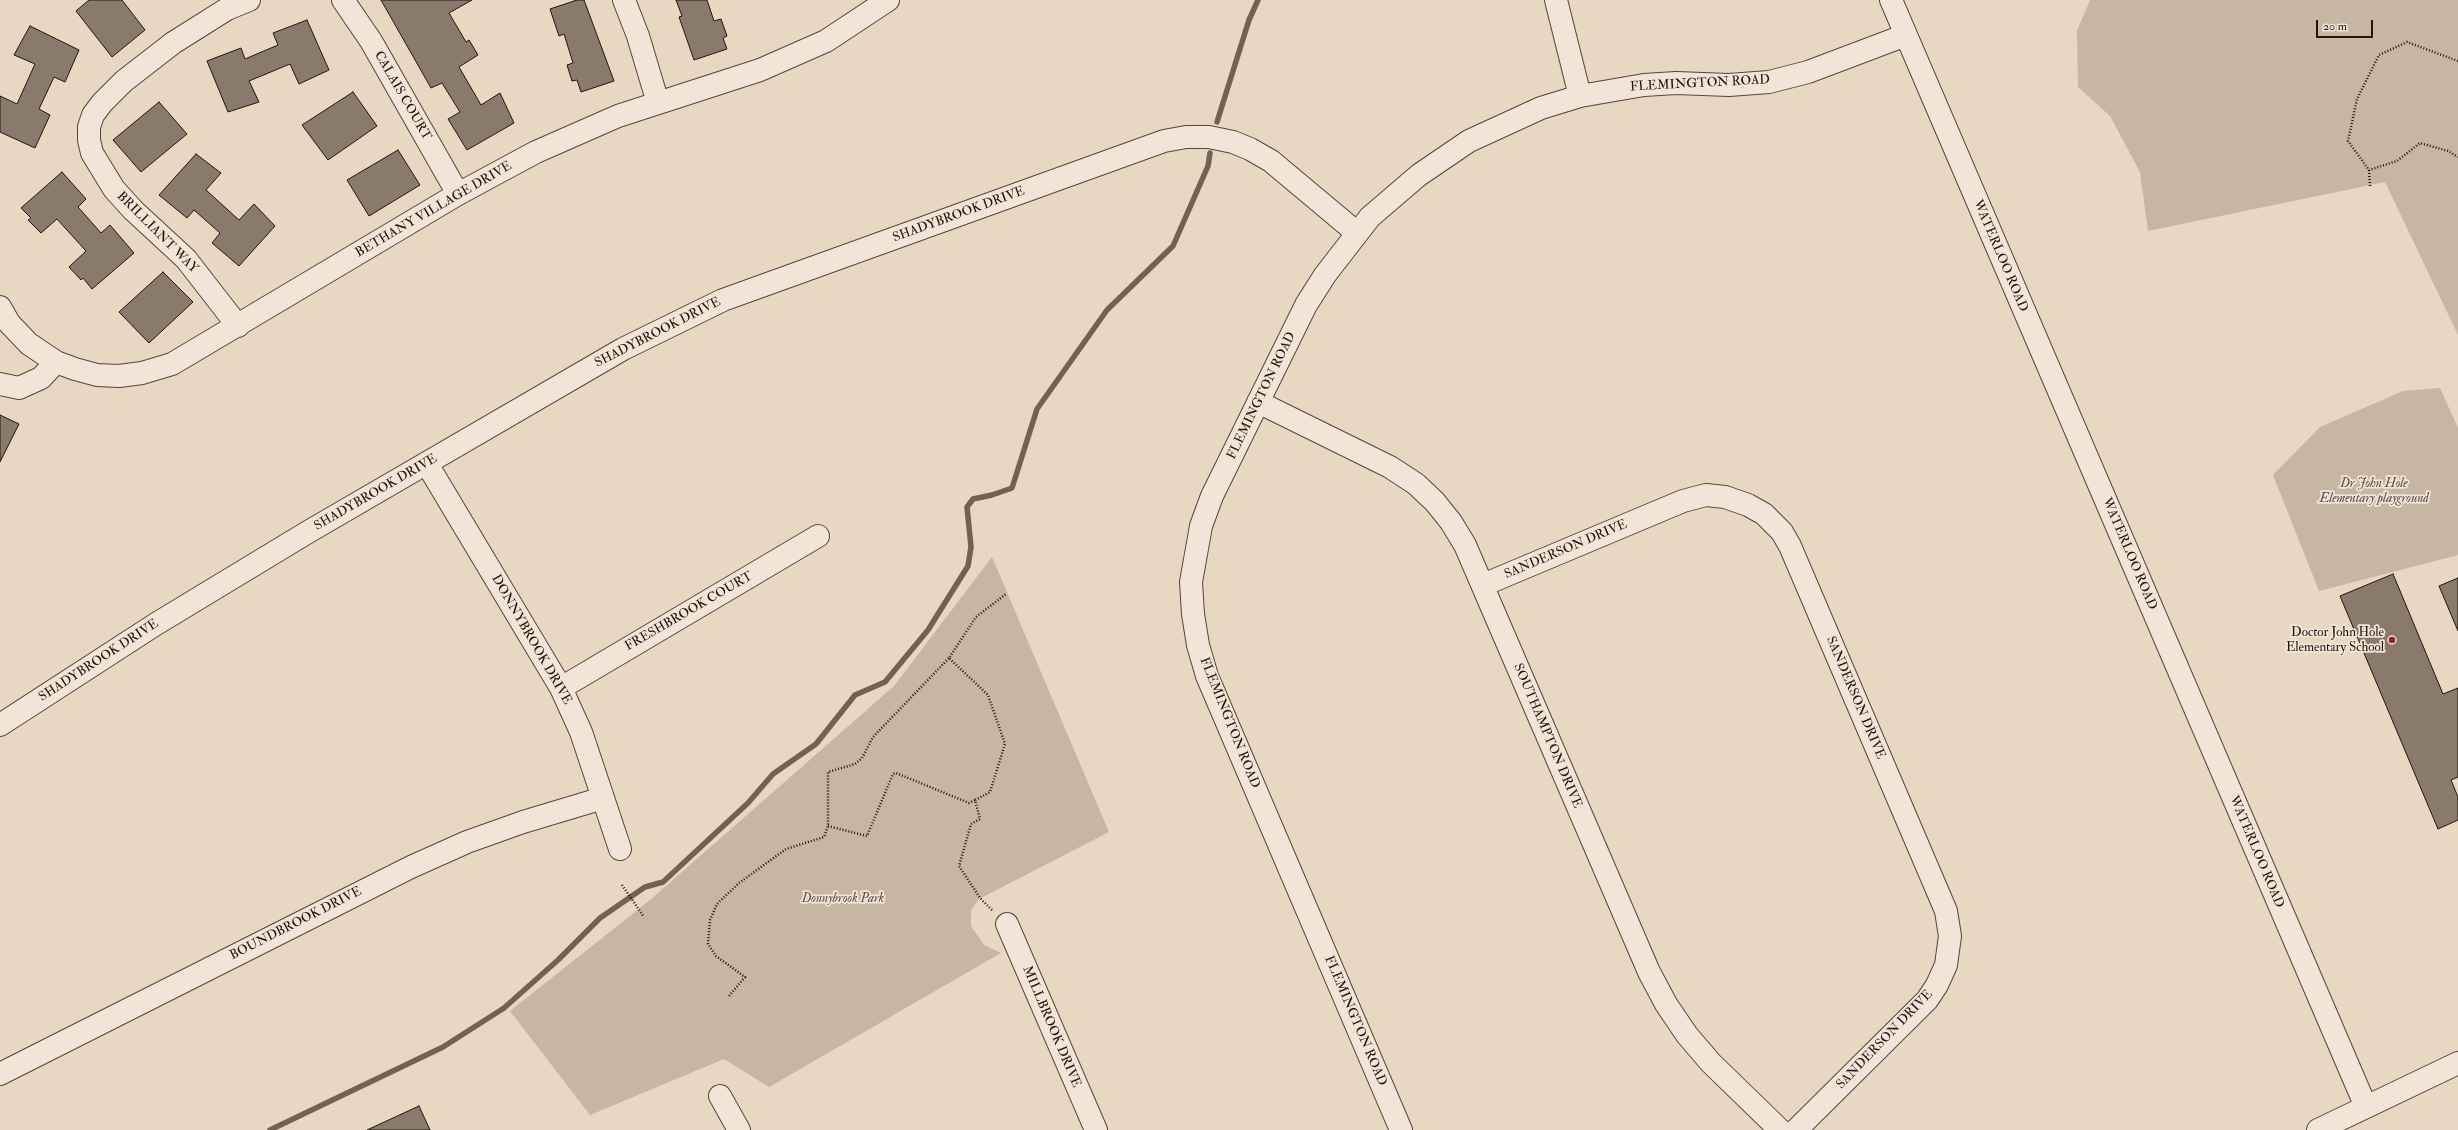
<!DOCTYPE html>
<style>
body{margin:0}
#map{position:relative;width:2458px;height:1130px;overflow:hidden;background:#e8d7c1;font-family:"IM FELL Double Pica",serif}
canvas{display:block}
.scale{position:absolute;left:2316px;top:20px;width:57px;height:18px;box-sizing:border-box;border:2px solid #23150d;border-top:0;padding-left:5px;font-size:12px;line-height:14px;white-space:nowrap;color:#23150d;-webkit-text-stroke:3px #f0e5d7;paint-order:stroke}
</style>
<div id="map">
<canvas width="2458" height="1130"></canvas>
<div class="scale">20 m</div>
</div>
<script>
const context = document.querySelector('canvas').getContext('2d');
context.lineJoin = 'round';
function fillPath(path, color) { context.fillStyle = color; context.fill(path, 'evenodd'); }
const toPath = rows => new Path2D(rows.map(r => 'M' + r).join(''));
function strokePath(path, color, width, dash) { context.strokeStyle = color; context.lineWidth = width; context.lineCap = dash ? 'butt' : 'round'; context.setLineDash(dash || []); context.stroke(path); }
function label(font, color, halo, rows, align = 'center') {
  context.font = font + ' "IM FELL Double Pica",serif'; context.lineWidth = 3.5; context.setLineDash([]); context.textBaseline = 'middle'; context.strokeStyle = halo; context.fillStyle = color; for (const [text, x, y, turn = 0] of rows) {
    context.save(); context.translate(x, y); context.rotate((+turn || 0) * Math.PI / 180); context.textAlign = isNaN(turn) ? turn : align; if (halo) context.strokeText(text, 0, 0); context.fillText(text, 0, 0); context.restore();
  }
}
fillPath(toPath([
 [2090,0,2458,0,2458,335,2385,182,2148,231,2140,172,2110,116,2078,87,2077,31],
 [2440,388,2458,428,2458,555,2319,591,2273,475,2320,427,2403,391],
 [992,557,1109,832,979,899,971,910,971,926,984,945,1001,953,769,1087,724,1059,590,1115,510,1011,650,900,894,686]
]), '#c7b6a2');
strokePath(toPath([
 [1217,122,1249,20,1258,0],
 [270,1130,443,1047,504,1008,558,960,600,918,645,887,663,882,748,803,773,774,816,744,855,695,885,682,928,630,968,566,971,547,967,507,973,499,992,495,1012,488,1037,409,1107,310,1173,246,1208,166,1210,153]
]), '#716254', 5.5);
const building = toPath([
 [89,0,122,0,145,30,112,57,76,11,89,0],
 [381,0,472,0,449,13,466,42,469,40,478,55,459,67,481,105,500,93,514,123,467,150,448,119,460,112,442,83,431,88,381,0],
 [577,0,584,0,614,81,581,92,577,80,572,81,567,65,573,63,564,34,559,36,550,9,577,0],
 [676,0,707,0,714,21,721,19,727,36,723,38,727,49,694,60,679,17,682,16,676,0],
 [307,20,329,70,299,84,290,64,249,81,259,102,228,112,207,61,241,48,245,59,278,45,273,33,307,20],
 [30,26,79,50,65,82,54,77,39,109,50,115,35,148,0,132,0,96,17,104,35,64,14,55,30,26],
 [353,92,377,126,328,160,302,125,353,92],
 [159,102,187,134,141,172,113,140,159,102],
 [398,150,420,185,369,216,347,180,398,150],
 [196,154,221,173,206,190,239,220,254,204,275,226,239,266,212,243,220,233,194,210,187,218,159,195,196,154],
 [62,172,86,199,78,207,101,233,110,225,134,253,92,289,83,278,81,280,69,267,86,251,57,219,41,233,28,220,31,218,21,208,62,172],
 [163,272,193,302,149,343,119,312,163,272],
 [0,415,19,424,0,462,0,415],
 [2393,574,2443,694,2458,688,2458,777,2451,780,2458,797,2458,820,2438,829,2340,596,2393,574],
 [2458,578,2458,631,2439,586,2458,578],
 [419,1106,430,1130,367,1130,419,1106]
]);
fillPath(building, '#897a6b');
strokePath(building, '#23150d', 1);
const minor = toPath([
 [343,0,371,41,458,194],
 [624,0,638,36,658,103],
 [1556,0,1580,96],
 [1891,0,2366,1107],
 [0,307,9,323,29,344,56,362,75,369,97,375,119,376,142,373,172,364,458,194,536,152,618,116,760,70,826,41,888,0],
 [238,326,186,259,133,210,114,189,92,153,89,140,89,127,93,115,102,103,124,81,173,43,227,9,249,0],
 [0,384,19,388,41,378,56,362],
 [1258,402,1390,467,1416,484,1435,502,1451,522,1465,545,1649,972,1666,1004,1687,1035,1711,1063,1780,1130],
 [427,464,561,688,581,732,620,849],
 [1483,585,1683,501,1706,495,1725,497,1748,505,1764,514,1782,532,1790,546,1946,911,1950,936,1946,965,1937,985,1927,1000,1796,1130],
 [561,688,818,536],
 [0,725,156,624,308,532,623,349,723,300,1164,141,1186,137,1209,137,1233,142,1250,149,1271,161,1357,233],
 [1007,924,1096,1130],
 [0,1074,411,867,467,842,523,822,603,798],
 [720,1096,739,1130],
 [1401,1130,1207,676,1198,645,1193,614,1191,582,1201,526,1212,496,1306,305,1325,275,1370,217,1419,175,1469,141,1541,108,1580,96,1644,85,1676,83,1729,85,1769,82,1808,72,1906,35],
 [2318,1130,2458,1063]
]);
strokePath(minor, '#54463a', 24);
strokePath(toPath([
 [2458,61,2407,42,2379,55,2357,99,2348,141,2369,170,2397,161,2420,143,2448,151,2458,157],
 [2369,170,2370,187],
 [828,826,867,836,893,774,896,773,969,803,975,800],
 [622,885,644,917],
 [992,910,980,898,959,866,971,824,980,819,975,800,990,792,1005,744,988,695,949,658,976,617,1006,594],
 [729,996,745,977,716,956,708,944,710,920,717,904,739,883,786,849,824,837,828,826,828,772,855,764,862,758,873,737,949,658]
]), '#23150d', 2.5, [1, 2]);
strokePath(minor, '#f0e5d7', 22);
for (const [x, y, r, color] of [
 [2392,640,4,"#8f2418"]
]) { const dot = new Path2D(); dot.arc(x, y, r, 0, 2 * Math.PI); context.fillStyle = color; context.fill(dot); strokePath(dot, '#f0e5d7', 1.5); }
label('13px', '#23150d', '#f0e5d7', [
 ["FLEMINGTON ROAD",1700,84,-3],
 ["CALAIS COURT",402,96,60],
 ["BETHANY VILLAGE DRIVE",434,210,-30],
 ["SHADYBROOK DRIVE",959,215,-20],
 ["BRILLIANT WAY",157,233,45],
 ["WATERLOO ROAD",2000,256,67],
 ["SHADYBROOK DRIVE",658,333,-27],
 ["FLEMINGTON ROAD",1262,396,-64],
 ["SHADYBROOK DRIVE",376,493,-30],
 ["SANDERSON DRIVE",1566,550,-23],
 ["WATERLOO ROAD",2129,554,67],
 ["FRESHBROOK COURT",689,612,-30],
 ["DONNYBROOK DRIVE",531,640,60],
 ["SHADYBROOK DRIVE",99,661,-33],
 ["SANDERSON DRIVE",1855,698,67],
 ["FLEMINGTON ROAD",1229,723,68],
 ["SOUTHAMPTON DRIVE",1547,736,67],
 ["WATERLOO ROAD",2256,852,67],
 ["BOUNDBROOK DRIVE",296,924,-27],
 ["FLEMINGTON ROAD",1355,1021,67],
 ["MILLBROOK DRIVE",1051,1027,67],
 ["SANDERSON DRIVE",1885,1040,-46]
]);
label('italic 13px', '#5c4d41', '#f0e5d7', [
 ["Dr John Hole",2374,484],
 ["Elementary playground",2374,499],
 ["Donnybrook Park",843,899]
]);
label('13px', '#23150d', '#f0e5d7', [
 ["Doctor John Hole",2384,633],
 ["Elementary School",2384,648]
], 'right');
</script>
